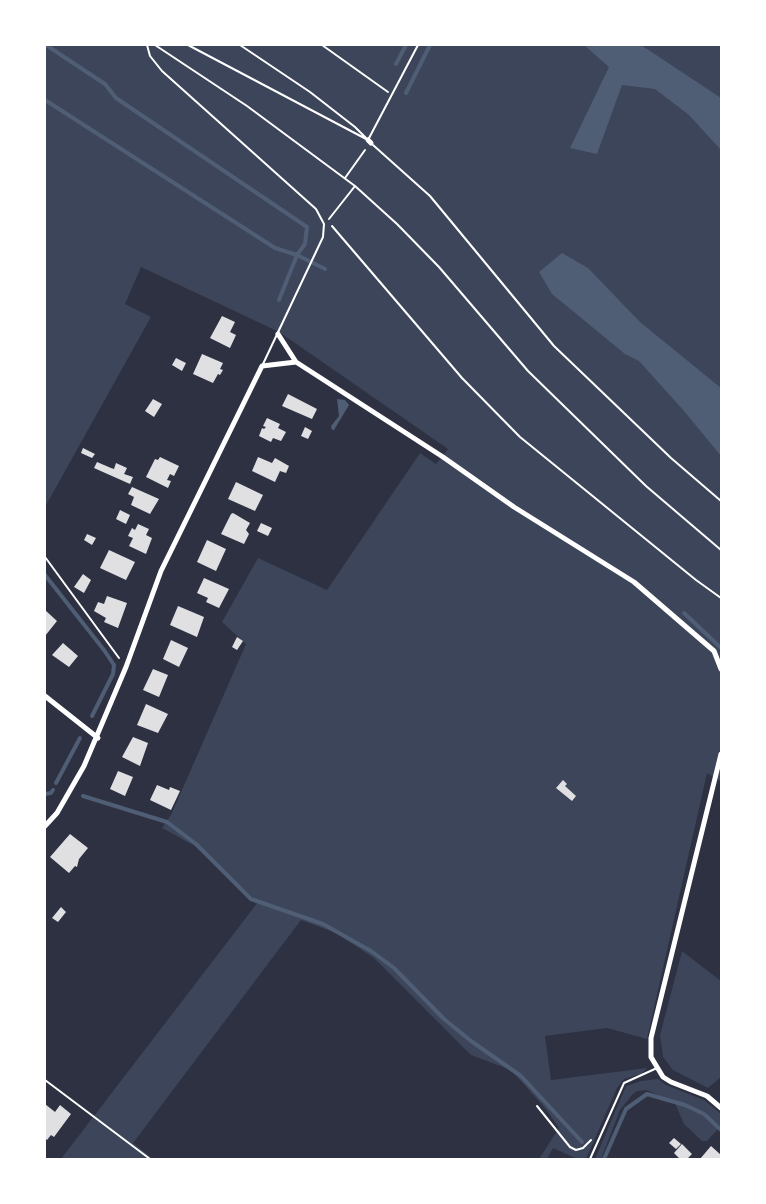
<!DOCTYPE html>
<style>
body{margin:0}
#map{position:relative;width:766px;height:1204px;overflow:hidden;background:#2d3142;font-family:"Titillium Web",sans-serif}
canvas{display:block}
.frame{position:absolute;inset:0;border:46px solid #fff;pointer-events:none}
</style>
<div id="map">
<canvas width="766" height="1204"></canvas>
<div class="frame"></div>
</div>
<script>
const context = document.querySelector('canvas').getContext('2d');
context.lineJoin = 'round';
function fillPath(path, color) { context.fillStyle = color; context.fill(path, 'evenodd'); }
const toPath = rows => new Path2D(rows.map(r => 'M' + r).join(''));
function strokePath(path, color, width, dash) { context.strokeStyle = color; context.lineWidth = width; context.lineCap = dash ? 'butt' : 'round'; context.setLineDash(dash || []); context.stroke(path); }
fillPath(toPath([
 [45,45,721,45,721,782,707,773,647,1039,607,1028,545,1036,551,1080,647,1068,641,1074,624,1079,617,1088,586,1159,577,1159,553,1148,547,1159,539,1159,559,1128,545,1108,511,1070,471,1055,374,958,336,933,301,920,133,1143,153,1159,61,1159,258,902,195,846,162,828,171,815,246,644,222,622,258,558,327,590,420,453,436,464,448,449,279,332,141,267,125,304,151,317,45,507],
 [682,951,721,981,721,1077,708,1088,673,1070,663,1057,660,1035],
 [658,1079,666,1085,704,1100,721,1114,721,1130,719,1128,707,1141,702,1141,684,1124,675,1103,647,1090,637,1091,632,1095,620,1110,601,1159,595,1159,626,1086,641,1081]
]), '#3c4559');
fillPath(toPath([
 [584,45,641,45,721,98,721,150,689,115,655,89,622,85,597,154,570,148,609,67],
 [562,253,588,268,640,322,721,388,721,456,684,411,639,361,625,354,552,294,539,272],
 [337,399,345,400,349,405,334,430,332,430,331,426,339,416]
]), '#4f5d75');
strokePath(toPath([
 [396,64,406,45],
 [406,93,430,45],
 [45,100,275,248,297,255,305,244,307,227,116,98,105,84,46,45],
 [279,300,297,255,325,269],
 [45,575,104,650,114,665,113,674,92,716],
 [684,613,721,648],
 [56,783,80,738],
 [45,794,51,793,53,790],
 [83,796,167,822,196,844,251,899,323,924,371,951,394,968,444,1019,471,1041,521,1076,582,1142],
 [604,1159,626,1109,647,1094,685,1105,704,1114,721,1130]
]), '#4f5d75', 4);
fillPath(toPath([
 [222,316,235,322,230,332,236,335,230,348,210,338],
 [202,354,223,363,220,369,223,370,220,375,218,374,213,383,193,374],
 [176,358,186,363,182,371,172,365],
 [288,394,317,409,312,419,282,406],
 [153,399,162,404,154,417,145,411],
 [267,418,280,424,278,428,286,432,281,441,273,438,271,442,259,436,262,428,264,429,266,427,263,426],
 [305,427,312,431,308,439,301,436],
 [83,448,95,454,92,458,81,453],
 [160,457,179,466,174,476,170,474,167,480,171,481,168,488,146,477,155,459,158,460],
 [258,457,272,463,275,458,289,466,286,473,280,471,275,482,252,471],
 [97,462,111,468,114,469,116,463,127,468,124,474,133,477,130,484,94,468],
 [236,482,263,495,255,511,228,499],
 [132,487,159,499,150,514,131,505,134,497,128,494],
 [120,510,130,515,126,524,116,519],
 [233,513,250,523,246,530,249,534,244,544,221,534,231,514],
 [261,523,272,528,268,536,257,531],
 [138,524,149,529,146,535,152,538,146,554,129,546,133,538,128,536,132,528,135,530],
 [87,534,96,538,92,545,84,540],
 [207,540,226,549,216,571,197,562],
 [109,550,135,562,126,580,100,568],
 [83,574,91,580,84,593,74,587],
 [204,578,229,589,219,608,206,602,208,598,197,593],
 [107,596,127,603,118,628,104,622,106,618,94,611,98,602,104,604],
 [178,606,204,617,197,637,170,625],
 [45,610,57,621,45,636],
 [237,637,243,641,237,650,232,647],
 [171,640,188,648,179,667,163,659],
 [63,643,78,656,69,667,52,655],
 [153,669,168,675,159,697,143,690],
 [146,704,168,714,158,733,137,725],
 [133,737,148,743,140,766,122,757],
 [118,771,133,777,125,796,110,789],
 [563,780,567,784,565,786,576,796,572,801,556,788],
 [157,785,169,790,170,787,180,791,171,810,150,800],
 [70,834,88,848,79,859,77,867,75,866,69,873,50,857],
 [61,907,66,912,58,922,52,918],
 [45,1104,55,1112,60,1105,71,1114,54,1137,51,1135,47,1140,45,1138],
 [674,1138,681,1144,676,1149,669,1143],
 [682,1144,692,1154,687,1159,680,1159,674,1153],
 [711,1146,721,1155,721,1159,700,1159]
]), '#e0e0e3');
strokePath(toPath([
 [155,45,247,106,355,186,397,224,439,267,528,371,646,486,721,550],
 [322,45,388,92],
 [345,178,365,150],
 [329,219,355,186],
 [332,226,462,378,520,437,696,580,721,598],
 [45,557,119,658],
 [45,1080,150,1159],
 [537,1106,570,1147,576,1150,583,1148,591,1140]
]), '#fff', 2);
strokePath(toPath([
 [147,45,150,56,162,71,316,209,324,224,323,237,263,364],
 [188,45,368,140],
 [240,45,310,92,355,127,366,138],
 [368,140,418,45],
 [373,145,430,196,554,346,671,458,721,501],
 [590,1159,624,1083,657,1068]
]), '#fff', 2);
strokePath(toPath([
 [368,140,371,143],
 [278,334,296,362],
 [45,696,98,738],
 [721,754,651,1038,651,1057,663,1077,671,1082,707,1096,721,1108],
 [45,826,57,813,84,766,126,667,161,571,262,366,296,362,443,457,514,507,634,582,714,651,721,669]
]), '#fff', 5);
</script>
